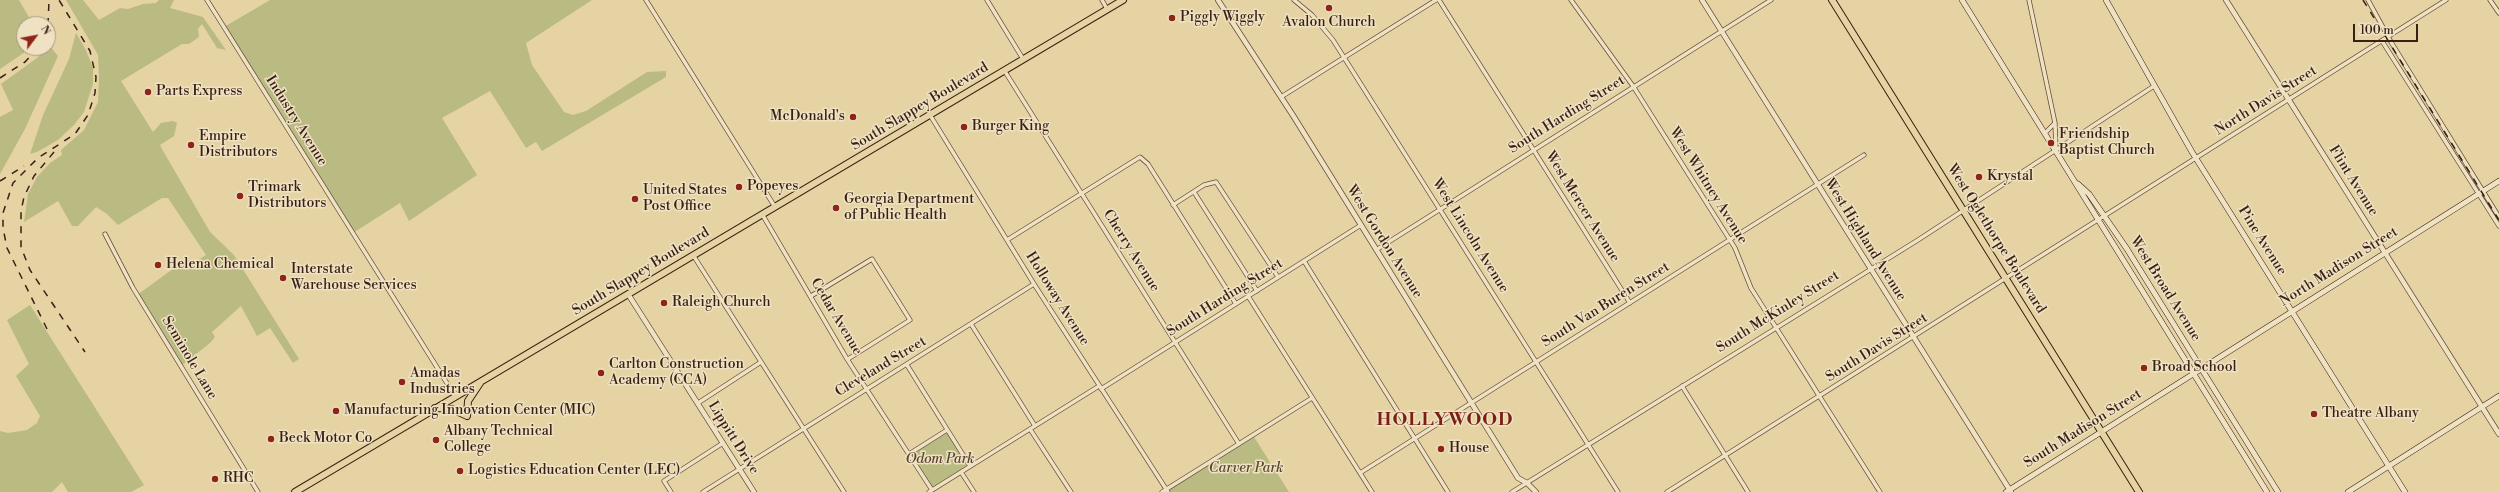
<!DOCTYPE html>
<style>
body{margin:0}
#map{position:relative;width:2499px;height:492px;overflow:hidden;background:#e6d3a3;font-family:"Libre Bodoni",serif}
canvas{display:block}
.north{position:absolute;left:16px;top:16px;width:40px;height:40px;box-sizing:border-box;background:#efe2c3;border:1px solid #a7947d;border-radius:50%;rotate:58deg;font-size:11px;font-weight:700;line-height:16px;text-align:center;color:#3a1f14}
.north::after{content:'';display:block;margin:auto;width:14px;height:18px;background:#8f2418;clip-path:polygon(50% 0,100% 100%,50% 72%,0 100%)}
.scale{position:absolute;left:2353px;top:24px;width:65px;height:18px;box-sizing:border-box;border:2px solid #3a1f14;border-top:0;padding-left:5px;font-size:12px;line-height:14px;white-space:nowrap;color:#3a1f14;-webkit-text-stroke:3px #efe2c3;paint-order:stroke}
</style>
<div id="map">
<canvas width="2499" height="492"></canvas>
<div class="north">N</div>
<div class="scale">100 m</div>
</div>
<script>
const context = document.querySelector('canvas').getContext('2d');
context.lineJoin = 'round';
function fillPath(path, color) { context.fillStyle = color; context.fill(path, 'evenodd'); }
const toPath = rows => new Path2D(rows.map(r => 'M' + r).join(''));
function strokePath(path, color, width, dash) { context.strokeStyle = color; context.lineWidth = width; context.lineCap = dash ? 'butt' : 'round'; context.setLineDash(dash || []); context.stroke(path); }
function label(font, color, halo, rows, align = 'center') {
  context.font = font + ' "Libre Bodoni",serif'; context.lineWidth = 3; context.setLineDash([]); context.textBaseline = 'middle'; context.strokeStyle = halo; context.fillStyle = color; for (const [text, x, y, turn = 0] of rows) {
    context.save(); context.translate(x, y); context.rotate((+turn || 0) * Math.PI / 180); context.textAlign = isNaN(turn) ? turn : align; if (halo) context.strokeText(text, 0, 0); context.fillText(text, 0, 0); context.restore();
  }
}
fillPath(toPath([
 [0,0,19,0,33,24,24,24,24,48,31,48,0,69],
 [66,0,83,0,99,20,120,8,128,9,143,4,156,3,159,0,174,0,170,8,203,17,226,50,217,48,202,24,198,29,199,37,189,44,182,44,121,81,153,132,161,123,173,121,177,123,174,136,160,145,162,149,210,232,234,255,299,359,293,363,270,328,257,336,241,306,212,332,215,337,210,343,181,366,137,295,188,258,192,264,206,255,168,198,162,198,118,225,107,214,96,207,78,226,72,226,58,201,24,222,28,194,37,177,50,163,62,155,61,150,84,130,98,102,99,77,98,55],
 [270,0,592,0,526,43,532,65,564,112,573,115,586,111,647,72,666,71,666,77,542,151,536,142,526,148,490,91,442,118,477,175,409,221,400,203,353,233,224,27],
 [76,33,86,50,93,68,93,84,84,112,74,125,58,140,37,152,30,154,43,115,69,59],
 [49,45,58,56,25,129,0,174,0,117,13,110,1,84,37,58],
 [30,305,144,485,131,492,68,492,62,482,52,492,0,492,0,431,8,433,27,430,37,423,40,416,16,376,29,364,7,320],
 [947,431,969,466,932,490,910,454],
 [1254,437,1289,492,1170,492,1169,490]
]), '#b9bb83');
const minor = toPath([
 [207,0,455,396],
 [646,0,775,207],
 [987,0,1023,59],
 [1102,0,1107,9],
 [1294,0,1312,15,1333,40,1618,492],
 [1439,0,1630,303],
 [1571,0,1633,86,1735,248,1751,288,1880,492],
 [2029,0,2055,123,2056,149],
 [2368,0,2391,42,2499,217],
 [2490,0,2499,13],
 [2382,41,2499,226],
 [1004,70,1239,444],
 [1281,97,1436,0],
 [930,115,1034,284,1168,492],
 [2045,133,2055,123],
 [1194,192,1257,291],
 [1173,205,1204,185,1216,182,1278,277],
 [762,214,847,359,932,490],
 [105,234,133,288,258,492],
 [1007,240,1140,157,1148,164,1236,304],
 [1376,250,1771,0],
 [693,255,844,492],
 [1304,261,1448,492],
 [811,296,872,259,910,320,848,359],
 [1248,296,1372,492],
 [971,324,1035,426],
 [907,365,970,466],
 [1682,386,1748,492],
 [1101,389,1361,225],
 [698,403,761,362],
 [1030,429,1071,492],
 [909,454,947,430],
 [961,472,974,492],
 [1360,473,1864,155],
 [671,492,664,481,723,443],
 [703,492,1034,284],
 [929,492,1099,386],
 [1162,492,1312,398],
 [1512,492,1918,240,2154,86],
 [1667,492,2446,0]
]);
const tertiary = toPath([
 [1218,0,1294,117,1518,478,1527,483,1536,492],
 [1702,0,2011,492],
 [2226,0,2499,434],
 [628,294,754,492]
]);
const secondary = toPath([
 [1962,0,2267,492],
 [2106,0,2192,152,2405,492],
 [2078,184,2089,194,2127,249,2278,492],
 [2006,492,2499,181],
 [2348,492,2499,396]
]);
const primary = toPath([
 [1832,0,2139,492],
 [435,408,452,409,467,416,468,401,480,383],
 [295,492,1123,0]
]);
strokePath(minor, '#654c38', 5);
strokePath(tertiary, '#654c38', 6);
strokePath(secondary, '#3a1f14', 6);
strokePath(primary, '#3a1f14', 8);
strokePath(minor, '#efe2c3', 3.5);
strokePath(tertiary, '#efe2c3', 4.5);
strokePath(secondary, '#efe2c3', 5);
strokePath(primary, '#e6d3a3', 6);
strokePath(toPath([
 [2363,0,2499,220],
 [48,25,49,0],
 [0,78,25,62,38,48],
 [54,152,34,176,24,197,21,211,21,247,30,270,85,352],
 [0,181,24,166],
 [47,329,7,248,3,228,3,213,13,183,38,158,75,134,88,115,95,93,96,77,90,51,59,0]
]), '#3a1f14', 1.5, [7, 7]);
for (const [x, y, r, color] of [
 [1329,8,4,"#8f2418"],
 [1172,18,4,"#8f2418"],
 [148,92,4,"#8f2418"],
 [853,117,4,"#8f2418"],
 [964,127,4,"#8f2418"],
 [2051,143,4,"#8f2418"],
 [191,145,4,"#8f2418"],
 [1979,177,4,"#8f2418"],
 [739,187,4,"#8f2418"],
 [240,196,4,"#8f2418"],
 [635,199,4,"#8f2418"],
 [836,208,4,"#8f2418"],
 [158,265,4,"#8f2418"],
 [283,278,4,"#8f2418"],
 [664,303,4,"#8f2418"],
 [2144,368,4,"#8f2418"],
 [601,373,4,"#8f2418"],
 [402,382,4,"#8f2418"],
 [336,411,4,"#8f2418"],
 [2314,414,4,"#8f2418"],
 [271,439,4,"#8f2418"],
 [436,440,4,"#8f2418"],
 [1441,449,4,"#8f2418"],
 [460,471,4,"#8f2418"],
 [215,479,4,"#8f2418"]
]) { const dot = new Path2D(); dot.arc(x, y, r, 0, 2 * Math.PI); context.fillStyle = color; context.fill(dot); strokePath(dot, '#efe2c3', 1.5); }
label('14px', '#3a1f14', '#efe2c3', [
 ["Piggly Wiggly",1180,18],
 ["Avalon Church",1329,23,"center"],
 ["Parts Express",156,92],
 ["McDonald's",845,117,"right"],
 ["Burger King",972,127],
 ["Friendship",2059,135],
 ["Baptist Church",2059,151],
 ["Empire",199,137],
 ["Distributors",199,153],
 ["Krystal",1987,177],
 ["Popeyes",747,187],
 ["Trimark",248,188],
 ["Distributors",248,204],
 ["United States",643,191],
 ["Post Office",643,207],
 ["Georgia Department",844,200],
 ["of Public Health",844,216],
 ["Helena Chemical",166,265],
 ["Interstate",291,270],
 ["Warehouse Services",291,286],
 ["Raleigh Church",672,303],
 ["Carlton Construction",609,365],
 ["Academy (CCA)",609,381],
 ["Broad School",2152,368],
 ["Amadas",410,374],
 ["Industries",410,390],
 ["Manufacturing Innovation Center (MIC)",344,411],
 ["Theatre Albany",2322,414],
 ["Albany Technical",444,432],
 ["College",444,448],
 ["Beck Motor Co",279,439],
 ["House",1449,449],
 ["Logistics Education Center (LEC)",468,471],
 ["RHC",223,479]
], 'left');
label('14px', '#3a1f14', '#efe2c3', [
 ["North Davis Street",2266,101,-32],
 ["South Slappey Boulevard",920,107,-31],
 ["South Harding Street",1567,115,-32],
 ["Industry Avenue",296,121,58],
 ["Flint Avenue",2353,181,58],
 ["West Whitney Avenue",1708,186,58],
 ["West Mercer Avenue",1582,207,58],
 ["West Lincoln Avenue",1470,236,58],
 ["West Oglethorpe Boulevard",1996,239,58],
 ["West Highland Avenue",1865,240,58],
 ["Pine Avenue",2262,241,58],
 ["West Gordon Avenue",1384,242,58],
 ["Cherry Avenue",1131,251,58],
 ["North Madison Street",2339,267,-32],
 ["South Slappey Boulevard",641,272,-31],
 ["West Broad Avenue",2165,289,58],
 ["South Harding Street",1225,298,-32],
 ["Holloway Avenue",1057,299,58],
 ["South Van Buren Street",1606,305,-32],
 ["South McKinley Street",1778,312,-32],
 ["Cedar Avenue",836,317,59],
 ["South Davis Street",1877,348,-32],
 ["Seminole Lane",189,358,59],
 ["Cleveland Street",881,367,-31],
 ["South Madison Street",2083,429,-32],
 ["Lippitt Drive",733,438,58]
]);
label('italic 14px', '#5a4630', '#efe2c3', [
 ["Odom Park",940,460],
 ["Carver Park",1246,469]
]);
context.letterSpacing = '1px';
label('bold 18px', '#7a1f14', '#efe2c3', [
 ["HOLLYWOOD",1445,421]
]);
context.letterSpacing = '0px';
</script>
